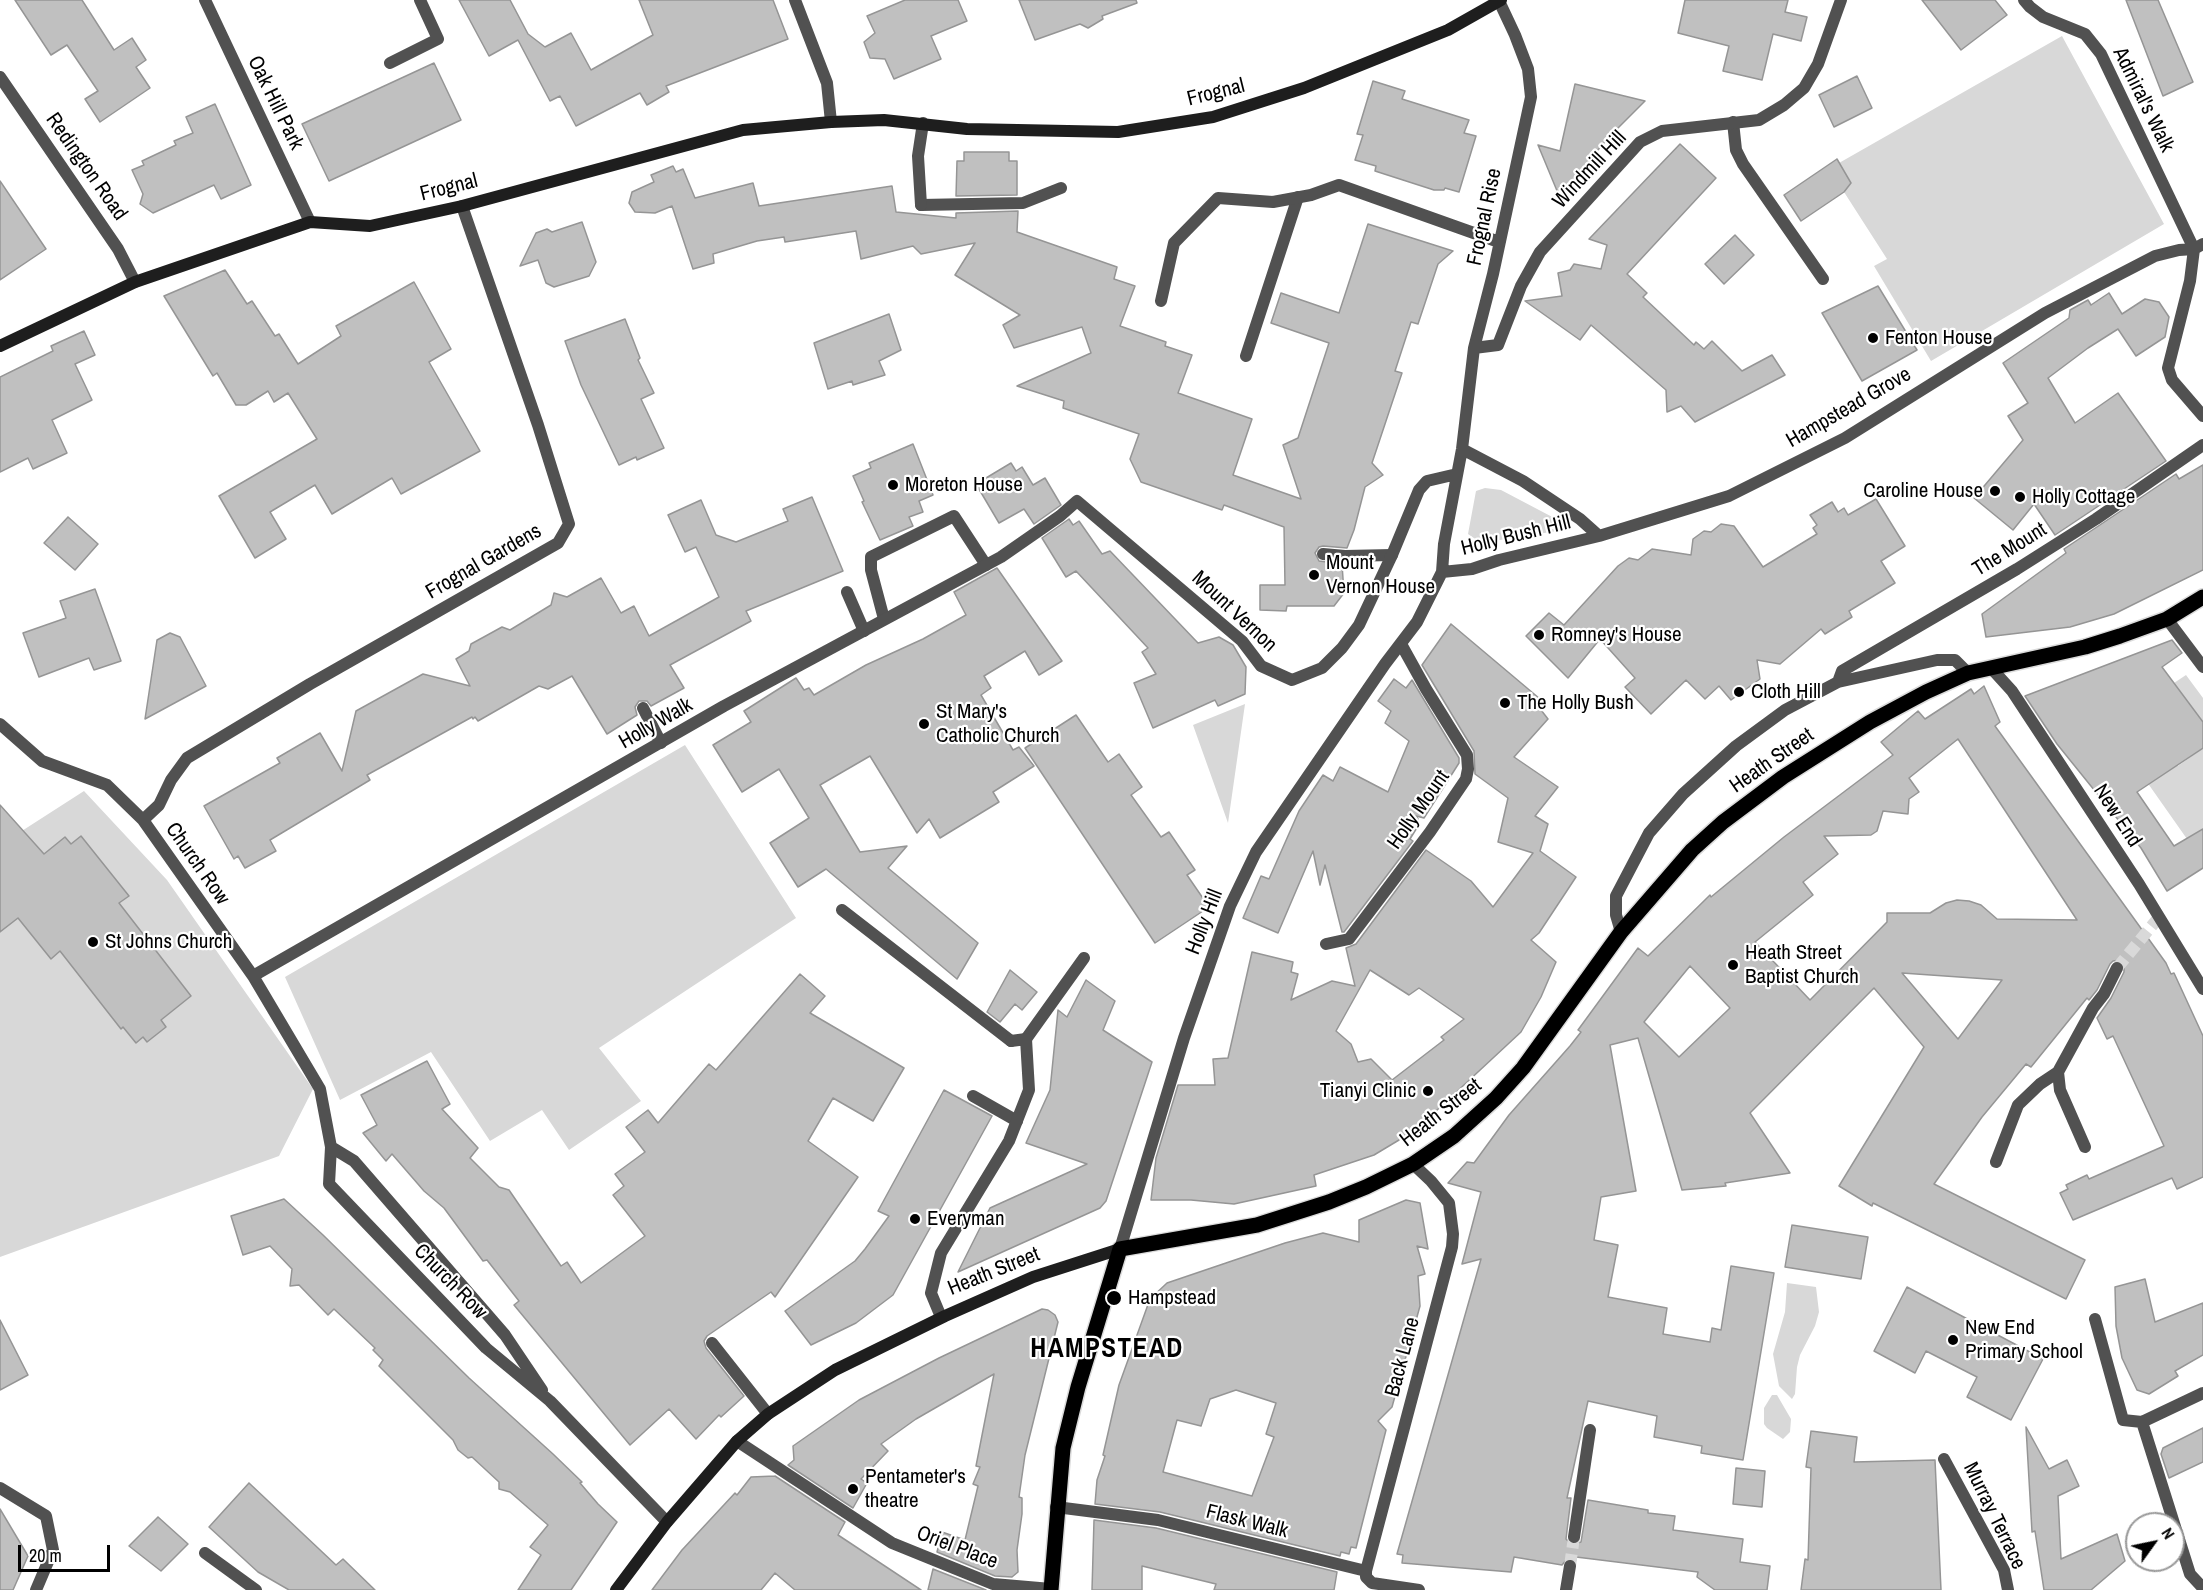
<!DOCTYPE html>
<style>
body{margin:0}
#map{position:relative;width:2203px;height:1590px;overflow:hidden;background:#fff;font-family:"Archivo Narrow",sans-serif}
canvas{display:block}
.north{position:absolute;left:2125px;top:1512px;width:60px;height:60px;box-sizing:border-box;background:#fff;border:2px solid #999;border-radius:50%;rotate:57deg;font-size:16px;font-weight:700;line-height:24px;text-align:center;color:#000}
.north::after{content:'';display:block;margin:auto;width:21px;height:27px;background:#000;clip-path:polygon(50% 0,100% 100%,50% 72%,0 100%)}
.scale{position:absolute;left:18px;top:1545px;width:92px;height:27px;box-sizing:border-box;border:3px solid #000;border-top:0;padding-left:8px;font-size:18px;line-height:21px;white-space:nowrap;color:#000;-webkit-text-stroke:4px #fff;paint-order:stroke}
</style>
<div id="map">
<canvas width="2203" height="1590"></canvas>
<div class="north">N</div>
<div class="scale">20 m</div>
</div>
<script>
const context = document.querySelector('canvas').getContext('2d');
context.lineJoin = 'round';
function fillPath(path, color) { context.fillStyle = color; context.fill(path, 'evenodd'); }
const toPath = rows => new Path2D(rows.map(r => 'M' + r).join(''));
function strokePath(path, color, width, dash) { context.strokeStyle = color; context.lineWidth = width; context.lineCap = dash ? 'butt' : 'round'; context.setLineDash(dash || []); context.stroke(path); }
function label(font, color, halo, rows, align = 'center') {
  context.font = font + ' "Archivo Narrow",sans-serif'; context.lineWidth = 4.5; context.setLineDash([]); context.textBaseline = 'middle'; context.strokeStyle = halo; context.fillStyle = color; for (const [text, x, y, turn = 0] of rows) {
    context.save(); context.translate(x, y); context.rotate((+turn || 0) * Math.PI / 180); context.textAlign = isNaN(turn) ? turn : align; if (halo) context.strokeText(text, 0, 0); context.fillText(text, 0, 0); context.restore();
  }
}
fillPath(toPath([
 [2062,36,2164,224,1931,361,1874,266,1887,259,1844,192,1851,182,1839,163],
 [1485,488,1501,490,1558,520,1557,531,1481,543,1468,534,1476,491],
 [2186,675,2203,698,2203,722,2174,683],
 [1245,704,1228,823,1193,725],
 [2137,711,2178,766,2203,748,2203,829,2187,839,2135,765],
 [685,745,796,918,599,1048,641,1101,569,1150,542,1110,490,1141,431,1052,340,1100,285,977],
 [84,791,167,880,313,1089,279,1156,0,1257,0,845],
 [1787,1283,1816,1287,1819,1312,1815,1326,1800,1355,1797,1367,1795,1394,1792,1399,1779,1386,1773,1354,1785,1312],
 [1772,1395,1777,1395,1791,1419,1790,1432,1783,1439,1767,1428,1764,1424,1764,1408]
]), '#d8d8d8');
const building = toPath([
 [15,0,82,0,114,50,132,38,146,60,136,67,150,88,100,122,85,99,98,91,67,45,51,55,15,0],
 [459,0,510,0,528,34,545,47,571,33,591,70,653,35,639,0,773,0,788,39,666,86,669,92,647,105,640,93,576,126,560,96,550,101,518,40,489,56,459,0],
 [905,0,958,0,967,21,931,36,941,59,894,79,885,59,870,58,864,42,875,33,867,16,905,0],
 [1019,0,1136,0,1137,3,1102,16,1103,19,1088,28,1080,24,1035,40,1019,0],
 [1685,0,1788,0,1785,12,1807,17,1801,41,1773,34,1762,80,1723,71,1729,46,1678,33,1685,0],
 [1922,0,1995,0,2007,15,1961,50,1922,0],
 [2126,0,2158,0,2193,82,2163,96,2126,0],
 [434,63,461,120,329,181,302,124,434,63],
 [1857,76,1872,108,1834,127,1819,95,1857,76],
 [1373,81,1405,91,1402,99,1469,120,1464,133,1476,136,1459,192,1445,188,1444,190,1434,190,1375,171,1376,166,1355,160,1363,135,1357,134,1373,81],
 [1575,84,1645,101,1610,136,1591,158,1588,170,1560,198,1538,145,1560,151,1575,84],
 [215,104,251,185,221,199,214,185,153,213,140,204,143,194,132,170,144,165,142,161,176,145,174,141,193,133,186,117,215,104],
 [1680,144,1716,178,1627,274,1647,293,1643,297,1694,345,1696,342,1704,349,1712,341,1742,371,1772,355,1785,375,1695,422,1681,406,1667,412,1666,390,1591,325,1580,340,1525,301,1562,296,1558,273,1570,270,1574,264,1601,269,1607,245,1589,239,1680,144],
 [964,152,1009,152,1009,161,1017,161,1017,195,956,196,957,161,964,161,964,152],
 [1837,159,1851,183,1844,192,1801,221,1784,195,1837,159],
 [673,166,676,172,683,169,695,198,753,183,759,206,892,186,896,212,956,218,956,213,1018,211,1017,232,1117,267,1114,279,1135,286,1120,326,1166,342,1165,346,1192,355,1178,393,1252,419,1233,475,1301,499,1283,445,1298,438,1329,343,1271,323,1281,293,1339,313,1368,224,1453,251,1438,264,1418,324,1411,322,1395,371,1402,373,1372,463,1383,475,1365,487,1354,530,1347,548,1323,546,1319,547,1315,553,1319,561,1342,564,1344,593,1334,606,1287,606,1286,611,1260,610,1260,585,1285,585,1284,527,1224,505,1222,510,1141,482,1130,459,1139,434,1063,408,1064,401,1017,386,1091,353,1082,327,1014,348,1003,325,1020,315,955,275,975,243,921,254,913,246,861,259,856,231,785,242,784,237,757,241,713,254,714,263,693,269,672,206,655,213,635,212,629,203,632,192,654,182,651,175,673,166],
 [0,181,46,249,0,280,0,181],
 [582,222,596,262,589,276,554,287,546,283,538,260,520,266,536,233,547,229,552,232,582,222],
 [1735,235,1754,255,1724,284,1705,264,1735,235],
 [225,270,247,304,252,301,275,336,279,334,298,364,341,336,336,326,414,282,451,349,429,362,480,451,401,494,392,478,332,514,315,485,270,512,286,539,255,558,219,496,317,439,288,393,274,402,268,391,246,405,236,405,217,373,213,376,164,296,225,270],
 [1878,286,1917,350,1862,381,1822,313,1878,286],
 [2109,293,2122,314,2145,299,2159,302,2169,317,2165,337,2136,356,2118,329,2088,348,2048,378,2075,423,2118,393,2166,461,2055,535,2034,504,2013,530,1974,498,2023,440,2008,416,2028,403,2003,363,2069,318,2070,310,2088,300,2091,305,2109,293],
 [889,314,901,350,879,361,885,375,853,385,852,381,828,389,814,343,889,314],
 [625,319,640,358,638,360,654,393,641,399,664,448,637,460,636,457,619,465,581,385,565,341,625,319],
 [84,331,95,355,75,364,92,400,52,420,67,453,33,469,28,458,0,472,0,377,53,351,51,346,84,331],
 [913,444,933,495,919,501,923,512,909,517,913,526,880,540,862,502,864,501,853,476,871,468,869,463,913,444],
 [1011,463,1016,471,1022,467,1033,485,1045,478,1061,505,1034,524,1024,509,999,523,976,484,1011,463],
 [2203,465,2203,570,2114,614,2070,627,1986,637,1982,614,2066,553,2064,549,2176,474,2179,479,2203,465],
 [812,497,843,571,746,611,751,621,670,665,684,688,651,706,647,701,639,701,635,707,637,715,607,734,572,676,548,689,539,686,478,721,475,717,473,719,472,717,367,775,370,780,270,840,276,851,245,868,238,856,234,859,204,806,280,763,277,758,320,733,342,771,356,711,423,674,470,686,456,659,469,651,471,644,482,638,502,627,510,630,551,605,554,593,567,597,601,578,621,613,634,606,649,636,719,597,696,547,685,552,668,515,701,500,716,535,736,542,788,521,783,509,812,497],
 [1876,499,1905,546,1881,561,1895,583,1849,611,1852,617,1825,634,1821,629,1780,664,1757,660,1760,679,1731,700,1719,686,1705,699,1686,680,1651,714,1625,687,1635,678,1600,639,1568,678,1526,636,1549,613,1564,625,1618,566,1629,558,1638,560,1652,549,1691,555,1693,539,1704,531,1711,532,1721,524,1734,526,1763,567,1817,534,1813,528,1817,525,1810,515,1832,502,1838,512,1844,508,1848,515,1876,499],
 [68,517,98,544,75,570,44,543,68,517],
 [1069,519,1073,525,1079,521,1102,554,1110,551,1198,643,1219,637,1233,645,1246,667,1245,694,1218,706,1215,700,1153,728,1134,683,1156,674,1142,652,1148,648,1076,571,1066,577,1042,538,1069,519],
 [997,568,1062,661,1039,675,1025,651,984,676,991,688,981,695,1013,750,1019,747,1034,766,993,792,999,802,940,838,929,819,917,833,870,756,820,785,860,852,907,846,888,868,978,943,957,979,826,869,798,887,770,843,809,818,779,769,742,792,713,745,751,722,744,711,796,678,804,690,809,688,814,695,866,665,923,639,966,615,954,592,997,568],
 [95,589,121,661,94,670,89,658,39,677,23,633,66,618,60,601,95,589],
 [1451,624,1546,704,1541,710,1548,719,1514,757,1558,787,1535,816,1548,824,1540,851,1576,877,1539,933,1531,940,1556,962,1541,997,1521,1032,1436,1111,1399,1140,1374,1155,1314,1175,1316,1186,1234,1204,1191,1200,1151,1200,1156,1158,1178,1085,1215,1085,1213,1059,1228,1058,1252,952,1293,962,1291,972,1298,974,1291,1000,1332,981,1355,986,1346,948,1356,944,1426,850,1471,881,1493,907,1533,853,1498,842,1508,798,1475,774,1474,751,1422,665,1451,624],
 [1370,970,1409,995,1419,988,1464,1019,1441,1037,1444,1040,1392,1080,1371,1059,1358,1062,1351,1044,1336,1031,1370,970],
 [170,633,180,637,206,686,145,719,157,640,170,633],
 [2172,640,2182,653,2162,667,2203,722,2203,748,2137,792,2174,846,2203,829,2203,868,2167,891,2141,848,2057,744,2025,696,2172,640],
 [1394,679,1406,688,1412,680,1459,758,1459,763,1424,818,1416,816,1418,819,1418,826,1410,839,1413,841,1344,932,1342,932,1325,865,1320,885,1313,851,1278,933,1243,918,1261,876,1269,879,1299,811,1323,775,1333,781,1340,767,1388,792,1409,741,1385,723,1391,711,1378,701,1394,679],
 [1984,686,2000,722,1995,726,2166,963,2171,974,2174,973,2203,1036,2203,1177,2177,1189,2172,1178,2073,1220,2060,1193,2068,1189,2066,1185,2087,1175,2089,1179,2164,1146,2113,1036,2107,1039,2097,1018,2111,998,2124,972,2124,964,2120,960,2113,961,2110,964,2097,990,2089,1000,2087,998,2031,1067,2026,1064,1982,1117,1934,1184,2085,1260,2066,1299,1873,1203,1872,1206,1839,1186,1924,1047,1874,988,1750,1113,1790,1173,1725,1183,1726,1186,1682,1190,1638,1038,1610,1045,1636,1191,1601,1197,1594,1240,1618,1245,1608,1297,1667,1308,1663,1334,1710,1342,1712,1328,1721,1330,1731,1266,1774,1273,1743,1460,1701,1453,1702,1446,1654,1437,1657,1416,1588,1401,1567,1498,1571,1498,1566,1539,1572,1545,1581,1542,1588,1500,1648,1510,1648,1513,1675,1516,1673,1530,1743,1539,1740,1562,1770,1566,1767,1590,1715,1590,1697,1577,1698,1572,1576,1557,1576,1560,1567,1559,1562,1565,1514,1557,1511,1572,1402,1563,1403,1555,1397,1554,1481,1259,1462,1264,1481,1192,1448,1183,1467,1162,1474,1163,1509,1115,1570,1046,1581,1032,1578,1030,1638,948,1648,956,1710,895,1711,897,1784,837,1893,755,1881,742,1918,711,1925,719,1971,689,1974,694,1984,686],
 [1958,739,2077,920,1997,919,1981,905,1969,901,1957,900,1946,903,1930,913,1887,913,1887,922,1810,1000,1755,942,1813,895,1803,882,1838,854,1824,836,1871,835,1877,831,1883,811,1908,814,1909,799,1919,792,1909,778,1958,739],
 [1690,966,1730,1008,1679,1057,1644,1022,1690,966],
 [1902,973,2002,980,1958,1039,1902,973],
 [1076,715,1108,762,1119,754,1142,787,1131,795,1161,837,1169,832,1195,870,1187,875,1209,907,1155,943,1025,748,1076,715],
 [0,805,44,854,65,837,71,844,81,836,129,896,119,903,191,996,161,1020,166,1027,147,1042,143,1037,136,1043,123,1027,121,1029,60,951,51,959,18,918,0,932,0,805],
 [1010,970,1037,992,1022,1010,1015,1004,1000,1022,987,1012,1010,970],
 [800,974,825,996,810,1013,904,1068,873,1121,833,1098,808,1141,858,1177,775,1297,771,1292,707,1336,704,1341,706,1348,744,1396,721,1417,719,1415,696,1439,669,1409,630,1445,514,1305,519,1301,487,1260,483,1261,444,1208,424,1191,392,1154,386,1161,363,1133,377,1125,361,1095,427,1061,450,1104,442,1109,478,1148,470,1158,499,1187,509,1190,561,1266,567,1262,581,1283,645,1236,613,1195,624,1186,615,1174,645,1152,626,1127,648,1110,658,1123,709,1064,716,1070,800,974],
 [1086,980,1115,1001,1103,1030,1152,1062,1106,1201,1100,1208,958,1272,990,1208,1087,1164,1026,1143,1050,1090,1058,1010,1067,1017,1086,980],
 [944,1090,992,1116,893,1295,856,1323,811,1345,785,1311,855,1261,865,1249,889,1216,878,1211,944,1090],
 [284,1199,323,1235,469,1378,553,1454,582,1482,580,1483,598,1504,617,1522,571,1590,518,1590,541,1555,530,1547,548,1525,510,1492,499,1489,499,1482,472,1457,468,1458,458,1450,453,1440,379,1366,383,1360,373,1350,375,1348,334,1309,328,1315,299,1285,290,1286,292,1269,270,1246,243,1255,231,1216,284,1199],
 [1406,1200,1420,1203,1428,1249,1417,1246,1425,1274,1418,1276,1420,1306,1392,1407,1378,1421,1386,1430,1356,1548,1351,1547,1349,1554,1341,1552,1340,1556,1160,1512,1095,1504,1097,1480,1105,1456,1103,1455,1119,1385,1150,1299,1167,1283,1285,1243,1323,1233,1359,1242,1359,1220,1406,1200],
 [1236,1390,1276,1403,1266,1434,1274,1437,1252,1496,1163,1472,1177,1420,1201,1426,1210,1399,1236,1390],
 [1792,1225,1868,1237,1861,1279,1785,1267,1792,1225],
 [2145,1279,2155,1322,2203,1303,2203,1355,2175,1371,2178,1376,2149,1394,2137,1390,2122,1358,2116,1326,2115,1287,2145,1279],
 [1907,1287,2043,1359,2011,1420,1967,1397,1977,1377,1926,1351,1915,1373,1874,1351,1907,1287],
 [1042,1309,1048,1310,1055,1315,1058,1322,1025,1455,1019,1497,1022,1498,1022,1514,1017,1550,1018,1572,1012,1577,995,1576,937,1552,942,1532,965,1540,978,1486,973,1484,980,1467,976,1466,994,1374,916,1419,881,1444,888,1451,861,1479,867,1483,853,1508,788,1465,794,1460,793,1446,859,1400,939,1358,1042,1309],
 [0,1320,28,1375,0,1390,0,1320],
 [2026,1427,2049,1469,2067,1460,2079,1486,2058,1496,2061,1559,2117,1534,2125,1561,2091,1590,2044,1590,2035,1531,2032,1532,2026,1427],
 [2203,1428,2203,1462,2169,1478,2161,1454,2163,1448,2203,1428],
 [1811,1431,1857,1437,1854,1462,1935,1460,1941,1590,1801,1590,1805,1559,1808,1560,1811,1468,1806,1467,1811,1431],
 [1736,1468,1765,1471,1762,1507,1733,1504,1736,1468],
 [775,1476,845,1522,838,1535,921,1590,795,1590,775,1573,761,1590,652,1590,682,1550,735,1493,737,1495,751,1477,775,1476],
 [249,1483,336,1565,343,1559,375,1590,289,1590,258,1572,209,1527,249,1483],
 [0,1509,28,1556,13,1590,0,1590,0,1509],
 [158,1517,188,1544,161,1571,129,1546,158,1517],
 [1094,1520,1156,1528,1337,1572,1334,1590,1214,1590,1216,1584,1142,1566,1142,1590,1092,1590,1094,1520],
 [933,1569,986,1590,928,1590,933,1569]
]);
fillPath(building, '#c0c0c0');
strokePath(building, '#959595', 1.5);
strokePath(toPath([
 [2117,968,2160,916],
 [1570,1566,1574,1537]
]), '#d9d9d9', 12, [12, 6]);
const primary = toPath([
 [1051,1590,1063,1448,1078,1387,1120,1249,1257,1225,1329,1202,1366,1187,1413,1164,1454,1136,1496,1098,1523,1068,1621,932,1692,850,1723,822,1783,777,1870,722,1926,692,1968,673,2085,647,2120,636,2167,619,2203,597]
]);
strokePath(primary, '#dbdbdb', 18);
strokePath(toPath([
 [795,0,827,83,831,122],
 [390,63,438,39,420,0],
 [1733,122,1736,150,1743,164,1823,279],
 [921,205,1023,203,1061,188],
 [1246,356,1298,197],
 [1323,554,1345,556,1392,555],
 [847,592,864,631],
 [884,619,871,570,871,557,954,516,986,565],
 [643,708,661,743],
 [842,910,1011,1041],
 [1026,1039,1084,958],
 [973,1096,1017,1121],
 [0,1488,46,1516,53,1550,36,1590]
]), '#515151', 12);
strokePath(toPath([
 [205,0,310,222],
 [2024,0,2030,7,2043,17,2085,34,2101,54,2194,249,2190,281,2168,368,2172,380,2203,416],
 [0,77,118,249,135,282],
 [921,205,918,156,923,123],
 [1161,301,1174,243,1218,198,1273,202,1311,195,1339,185,1499,242],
 [1474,348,1498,345,1521,286,1540,252,1640,142,1662,131,1759,120,1784,105,1804,88,1818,64,1841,0],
 [1462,449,1523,481,1580,519,1599,536],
 [1442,572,1472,569,1499,560,1599,536,1729,496,1845,438,2045,313,2155,256,2179,250,2194,249,2203,244],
 [2167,619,2203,667],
 [1992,669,2012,691,2139,884,2203,989],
 [1838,682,1842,671,2017,569,2096,519,2203,445],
 [0,724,42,761,107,785,143,820,253,976,320,1089,331,1147,329,1184,486,1348,550,1401,667,1522],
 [143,820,159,805,171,780,187,758,310,684,558,543,569,524,538,425,462,206],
 [1621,932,1616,915,1616,896,1649,833,1683,794,1736,746,1785,710,1838,682,1937,660,1955,660,1968,673],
 [1326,944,1349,939,1430,832,1466,779,1468,769,1467,755,1426,689,1401,644],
 [253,976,724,706,1001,557,1060,516,1077,501,1242,641,1261,666,1292,680,1322,668,1342,648,1359,625,1392,555,1419,490,1427,481,1457,474],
 [331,1147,354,1161,505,1335,542,1390],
 [2085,1147,2060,1090,2058,1072,2093,1008,2104,994,2117,968],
 [1996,1162,2018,1105,2040,1084,2058,1072],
 [1120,1249,1184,1038,1230,906,1256,852,1385,664,1417,622,1442,572,1444,544,1462,449,1474,348,1493,274,1531,97,1528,69,1515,35,1499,1],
 [941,1317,931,1293,941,1253,1009,1141,1029,1090,1026,1039,1011,1041],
 [2095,1319,2123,1420,2142,1422,2190,1574,2203,1588],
 [712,1343,768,1414],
 [2142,1422,2203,1393],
 [737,1441,892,1543,993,1584,1051,1589],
 [1944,1459,2004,1570,2008,1590],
 [1056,1507,1158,1520,1366,1571],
 [1574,1537,1590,1430],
 [205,1553,256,1590],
 [1366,1571,1452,1247,1453,1234,1449,1203,1431,1181,1413,1164],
 [1366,1571,1366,1577,1372,1583,1419,1590],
 [1566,1590,1570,1566]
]), '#515151', 12);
strokePath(toPath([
 [0,346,135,282,310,222,370,226,402,219,462,206,743,130,831,122,884,120,967,129,1118,132,1213,117,1304,88,1448,30,1501,0],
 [616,1590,667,1522,737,1441,768,1414,835,1370,945,1316,1033,1277,1120,1249]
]), '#1e1e1e', 12);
strokePath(primary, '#000', 15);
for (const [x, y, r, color] of [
 [1873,338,6,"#000"],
 [893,485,6,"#000"],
 [1995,491,6,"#000"],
 [2020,497,6,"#000"],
 [1314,575,6,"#000"],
 [1539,635,6,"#000"],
 [1739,692,6,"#000"],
 [1505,703,6,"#000"],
 [924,724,6,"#000"],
 [93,942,6,"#000"],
 [1733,965,6,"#000"],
 [1428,1091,6,"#000"],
 [915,1219,6,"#000"],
 [1114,1298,8,"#000"],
 [1953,1340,6,"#000"],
 [853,1489,6,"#000"]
]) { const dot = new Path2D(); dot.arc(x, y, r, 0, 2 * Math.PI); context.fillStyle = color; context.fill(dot); strokePath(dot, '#fff', 2); }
label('21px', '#000', '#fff', [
 ["Frognal",1216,93,-14],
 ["Admiral's Walk",2143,100,64],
 ["Oak Hill Park",275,103,64],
 ["Redington Road",86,167,55],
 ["Windmill Hill",1590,170,-47],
 ["Frognal",449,188,-14],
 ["Frognal Rise",1485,217,-78],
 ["Hampstead Grove",1849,408,-30],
 ["Holly Bush Hill",1516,536,-14],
 ["The Mount",2010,550,-32],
 ["Frognal Gardens",484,562,-30],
 ["Mount Vernon",1234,612,43],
 ["Holly Walk",656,724,-30],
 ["Heath Street",1772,761,-35],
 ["Holly Mount",1419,810,-55],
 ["New End",2117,816,57],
 ["Church Row",197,864,55],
 ["Holly Hill",1205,922,-69],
 ["Heath Street",1441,1113,-38],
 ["Heath Street",994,1272,-22],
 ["Church Row",450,1282,46],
 ["Back Lane",1403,1357,-75],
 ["Murray Terrace",1994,1516,64],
 ["Flask Walk",1247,1522,14],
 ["Oriel Place",957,1548,21]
]);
label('21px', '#000', '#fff', [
 ["Fenton House",1885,338],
 ["Moreton House",905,485],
 ["Caroline House",1983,491,"right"],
 ["Holly Cottage",2032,497],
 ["Mount",1326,563],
 ["Vernon House",1326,587],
 ["Romney's House",1551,635],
 ["Cloth Hill",1751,692],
 ["The Holly Bush",1517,703],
 ["St Mary's",936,712],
 ["Catholic Church",936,736],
 ["St Johns Church",105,942],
 ["Heath Street",1745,953],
 ["Baptist Church",1745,977],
 ["Tianyi Clinic",1416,1091,"right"],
 ["Everyman",927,1219],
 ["Hampstead",1128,1298],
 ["New End",1965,1328],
 ["Primary School",1965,1352],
 ["Pentameter's",865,1477],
 ["theatre",865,1501]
], 'left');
context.letterSpacing = '1.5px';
label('bold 27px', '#000', '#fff', [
 ["HAMPSTEAD",1107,1350]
]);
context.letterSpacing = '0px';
</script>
